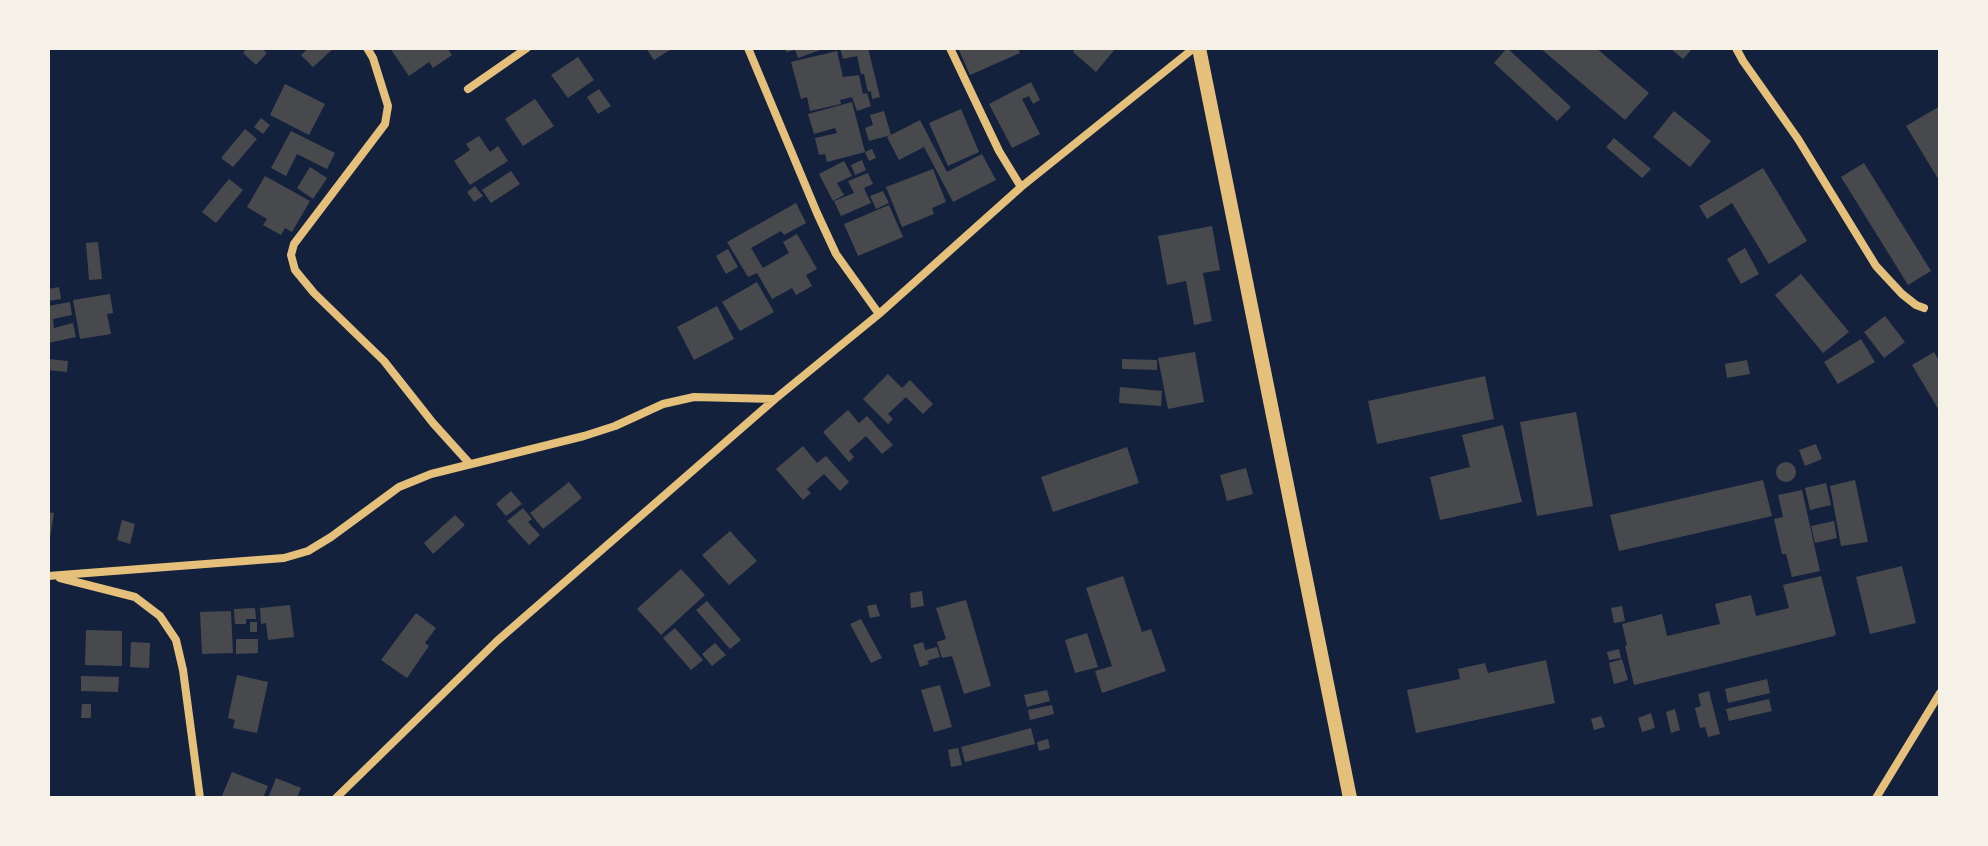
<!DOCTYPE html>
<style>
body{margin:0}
#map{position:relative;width:1988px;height:846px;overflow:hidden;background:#14213d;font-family:Commissioner,sans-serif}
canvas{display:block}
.frame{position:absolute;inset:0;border:50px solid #f6f1e7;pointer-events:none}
</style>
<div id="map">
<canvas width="1988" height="846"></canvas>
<div class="frame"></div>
</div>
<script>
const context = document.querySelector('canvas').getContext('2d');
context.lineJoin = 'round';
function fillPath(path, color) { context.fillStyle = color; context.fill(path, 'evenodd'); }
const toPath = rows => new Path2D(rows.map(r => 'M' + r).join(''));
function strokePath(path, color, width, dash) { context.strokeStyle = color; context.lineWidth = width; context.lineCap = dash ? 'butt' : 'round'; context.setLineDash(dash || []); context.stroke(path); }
fillPath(toPath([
 [247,48,261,48,267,53,256,65,243,53],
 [309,48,334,48,313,67,301,55],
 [390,48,447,48,452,55,433,68,429,62,409,76],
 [646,48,673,48,654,60],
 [785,48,826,48,798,58,795,50,786,52],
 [840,48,868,48,880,97,872,99,871,91,868,92,864,74,861,74,857,56,843,59],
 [958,48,1018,48,1020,53,970,75],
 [1076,48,1116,48,1096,72,1073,52],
 [1507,48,1571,107,1557,121,1494,63],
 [1540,48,1596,48,1649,93,1625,120],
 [1670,48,1693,48,1683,59],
 [837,51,843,77,859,75,863,94,867,93,871,106,857,111,852,97,840,100,841,104,810,111,807,97,801,99,791,62],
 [578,57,594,80,568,98,551,75],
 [1031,82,1040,100,1033,104,1029,96,1022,99,1040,134,1012,148,989,104],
 [285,84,325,104,309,135,270,115],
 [599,89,611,106,598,114,587,97],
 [535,99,554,126,523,146,505,119],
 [852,102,865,152,827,162,825,154,819,155,815,138,837,133,835,128,814,134,808,114],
 [1940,106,1940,182,1906,126],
 [961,109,979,152,948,166,929,123],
 [884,111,891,135,869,141,865,128,873,125,870,115],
 [1674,111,1711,141,1690,167,1653,137],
 [261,118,270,125,263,134,254,127],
 [920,120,947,172,982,154,996,180,953,202,924,147,899,160,887,137],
 [245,129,257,139,233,167,221,158],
 [291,131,335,153,327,169,297,154,286,176,271,168],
 [479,136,490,152,498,146,508,161,470,185,454,161,470,150,466,144],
 [1614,138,1651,169,1642,178,1606,147],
 [872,149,876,158,869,161,865,152],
 [862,160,866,170,855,175,851,165],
 [844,161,852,176,837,183,844,195,833,201,819,174],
 [1864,163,1931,271,1908,285,1841,177],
 [310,167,327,178,313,199,297,188],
 [1763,168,1807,241,1769,264,1732,203,1707,219,1699,206],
 [933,169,946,202,932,208,934,214,902,227,886,187],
 [511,171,520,184,491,203,482,190],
 [868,173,873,184,864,188,871,203,841,216,834,201,854,193,848,181],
 [265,176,310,201,292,232,285,228,281,235,263,225,267,219,247,207],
 [229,179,243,190,216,223,202,212],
 [475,186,483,196,474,202,467,192],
 [883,191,889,203,876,209,870,196],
 [796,203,806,223,784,235,781,231,751,248,763,268,789,253,783,242,797,234,817,269,806,275,812,286,796,295,792,288,772,299,757,273,748,277,727,242],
 [889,205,903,237,858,256,844,224],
 [1212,226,1220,270,1203,273,1212,321,1194,325,1186,281,1167,285,1158,236],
 [98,242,102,279,89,280,86,243],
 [1745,248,1759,274,1741,284,1727,259],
 [728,249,738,267,726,274,716,256],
 [1801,274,1849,332,1823,353,1775,295],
 [757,282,774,312,740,331,722,302],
 [59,287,61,299,48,301,48,289],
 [110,294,113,313,107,314,111,334,80,339,73,300],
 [70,302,72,315,53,319,54,328,73,323,76,337,48,343,48,306],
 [717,306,734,339,694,360,677,327],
 [1885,316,1905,342,1884,358,1864,332],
 [1861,339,1875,362,1838,384,1824,362],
 [1195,352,1204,402,1168,409,1158,358],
 [1934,352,1940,362,1940,412,1912,365],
 [49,359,68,361,67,372,48,370],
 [1122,359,1157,360,1157,370,1122,369],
 [1747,360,1750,374,1727,378,1725,364],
 [888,374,902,388,910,380,933,404,923,414,906,397,888,414,893,419,888,424,863,399],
 [1485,376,1494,419,1377,444,1368,401],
 [1120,387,1162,391,1161,406,1119,403],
 [848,410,859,423,867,416,893,445,882,454,866,436,849,451,854,457,849,462,823,432],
 [1576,412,1593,506,1537,516,1520,422],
 [1503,425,1522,502,1440,520,1430,477,1470,467,1462,435],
 [1816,444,1822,459,1805,466,1799,450],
 [803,446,817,463,826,456,849,482,840,491,824,474,807,489,811,493,803,500,776,469],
 [1127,447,1139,483,1053,512,1041,477],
 '1776 472a10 10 0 1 1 20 0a10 10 0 1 1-20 0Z',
 [1246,468,1253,494,1227,501,1220,475],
 [1763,480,1772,516,1619,551,1610,515],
 [1855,480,1868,542,1841,546,1830,486],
 [569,482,582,498,543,529,530,513],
 [1826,483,1831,505,1810,510,1805,488],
 [1802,490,1820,571,1792,577,1786,554,1782,554,1774,519,1783,517,1778,495],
 [511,491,522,504,506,516,496,504],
 [523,508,532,519,528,522,540,535,529,545,507,521],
 [48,512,54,513,50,538,48,538],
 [455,515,465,525,433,554,424,543],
 [122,520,135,524,130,544,117,540],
 [1834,521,1837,538,1815,543,1811,526],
 [730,531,757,561,729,585,702,555],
 [1902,566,1916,623,1870,634,1856,577],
 [681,569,705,595,661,635,637,609],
 [1123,576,1142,632,1151,629,1166,671,1102,693,1095,671,1112,666,1086,588],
 [1821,576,1836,634,1834,636,1634,685,1625,646,1627,645,1622,624,1662,614,1667,636,1720,624,1715,604,1751,595,1756,616,1789,608,1783,585],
 [922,591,924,606,911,608,910,593],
 [966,600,991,686,964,694,952,656,942,658,937,642,946,639,936,608],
 [707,601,741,640,730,649,696,610],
 [876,604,880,616,870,618,867,606],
 [290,605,294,637,268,640,266,623,261,624,260,608],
 [1622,606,1625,621,1614,623,1611,608],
 [255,608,256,619,246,619,246,624,235,624,234,609],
 [231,611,233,653,202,654,200,612],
 [416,613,436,628,425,643,429,646,407,678,381,660],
 [861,619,882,658,871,663,850,624],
 [250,622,257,622,257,632,250,632],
 [675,628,703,660,691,670,663,638],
 [86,630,122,631,122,666,85,665],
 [1087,633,1098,667,1075,673,1065,640],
 [236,639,258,639,258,653,236,654],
 [131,642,150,643,149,668,130,667],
 [923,642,925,650,937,647,940,657,927,661,929,664,920,667,913,645],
 [715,643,726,655,712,666,702,654],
 [1619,649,1621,658,1609,660,1607,652],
 [1622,659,1628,680,1614,684,1609,663],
 [1546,660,1555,703,1416,733,1407,690,1460,679,1458,669,1485,663,1488,673],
 [237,675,268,682,257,733,233,728,235,720,228,718],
 [81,676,119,677,118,692,81,691],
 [1767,679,1770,693,1728,703,1725,689],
 [940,685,952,727,934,732,921,690],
 [1047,690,1050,701,1027,707,1024,695],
 [1709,691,1720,734,1708,737,1705,727,1700,728,1695,708,1701,706,1698,694],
 [1769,699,1772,711,1729,721,1726,709],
 [82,704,91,704,91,718,81,718],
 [1052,705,1054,714,1030,720,1028,710],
 [1675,709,1680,730,1671,733,1666,712],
 [1651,713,1655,728,1642,732,1638,718],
 [1601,716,1605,727,1594,730,1591,719],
 [1031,728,1035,744,965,762,961,747],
 [1048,739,1050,748,1039,751,1037,742],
 [958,748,962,765,951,767,948,750],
 [232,772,268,786,263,798,221,798],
 [276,778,301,788,297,798,268,798]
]), '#48494c');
strokePath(toPath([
 [367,48,373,58,388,106,385,124,294,244,291,255,295,270,314,293,384,361,433,423,470,464],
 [748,48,817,213,836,254,879,314],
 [950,48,999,151,1021,187],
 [1736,48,1743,61,1798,139,1876,266,1902,294,1916,305,1924,308],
 [468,89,527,48],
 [48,576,284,558,308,551,331,537,399,487,431,474,584,436,615,426,663,404,694,397,774,399],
 [60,578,135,597,160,616,176,640,183,670,200,798],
 [336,798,497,641,775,399,879,314,1021,187,1194,48],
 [1876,798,1940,693]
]), '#e5c07b', 8);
strokePath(toPath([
 [1199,48,1350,798]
]), '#e5c07b', 14);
</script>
